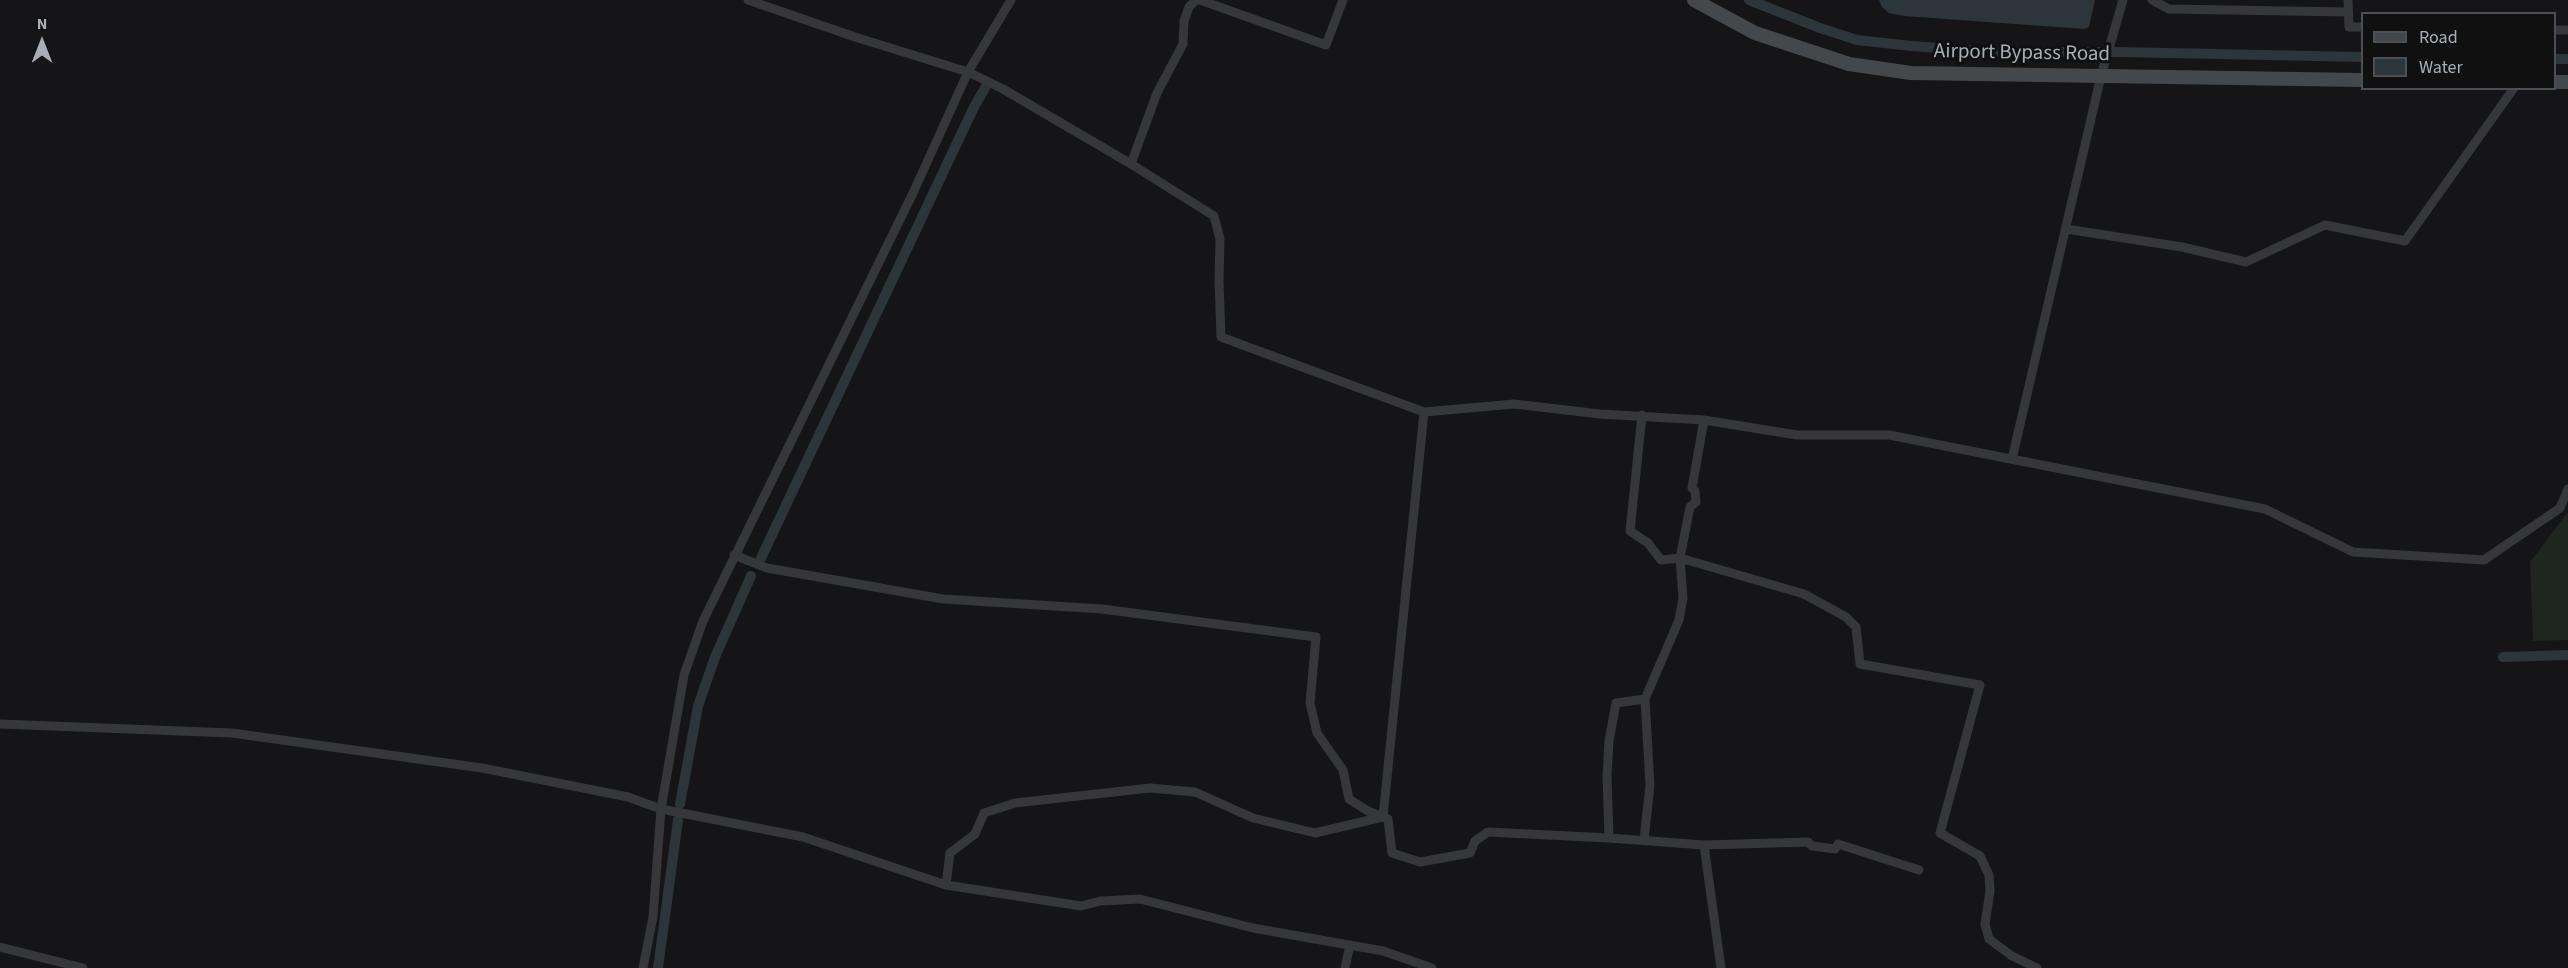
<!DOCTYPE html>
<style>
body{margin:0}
#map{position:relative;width:2568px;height:968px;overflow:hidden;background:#151517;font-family:"Source Sans 3",sans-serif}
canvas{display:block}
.legend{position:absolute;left:2361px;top:12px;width:195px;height:78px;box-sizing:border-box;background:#101011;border:2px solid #4c4f53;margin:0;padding:8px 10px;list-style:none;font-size:18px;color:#a7aeb6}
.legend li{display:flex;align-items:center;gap:12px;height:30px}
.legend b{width:30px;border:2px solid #4c4f53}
.north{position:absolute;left:12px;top:12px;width:60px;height:60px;-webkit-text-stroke:4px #101011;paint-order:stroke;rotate:0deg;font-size:16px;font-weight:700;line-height:24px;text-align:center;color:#a7aeb6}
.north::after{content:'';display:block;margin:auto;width:21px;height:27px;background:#a7aeb6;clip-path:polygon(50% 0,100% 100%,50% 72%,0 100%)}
</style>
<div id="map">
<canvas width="2568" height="968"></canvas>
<ul class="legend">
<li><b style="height:8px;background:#44474b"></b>Road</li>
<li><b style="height:16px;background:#2b353a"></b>Water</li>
</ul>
<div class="north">N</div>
</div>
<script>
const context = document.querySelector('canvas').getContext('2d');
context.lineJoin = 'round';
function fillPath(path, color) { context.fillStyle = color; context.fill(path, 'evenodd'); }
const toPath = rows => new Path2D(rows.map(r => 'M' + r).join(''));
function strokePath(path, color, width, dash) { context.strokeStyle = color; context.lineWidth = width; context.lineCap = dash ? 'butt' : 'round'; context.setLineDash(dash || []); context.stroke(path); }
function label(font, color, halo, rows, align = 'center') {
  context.font = font + ' "Source Sans 3",sans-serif'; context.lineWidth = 6; context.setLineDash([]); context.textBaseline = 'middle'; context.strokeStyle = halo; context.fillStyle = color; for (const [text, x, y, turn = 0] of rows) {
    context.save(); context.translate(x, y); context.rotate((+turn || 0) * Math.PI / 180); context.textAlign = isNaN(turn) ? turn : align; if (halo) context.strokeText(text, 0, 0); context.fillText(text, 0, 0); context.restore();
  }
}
fillPath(toPath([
 [2568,512,2568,640,2533,641,2530,562]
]), '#1f261f');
fillPath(toPath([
 [1879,0,2095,0,2089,27,2084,29,1904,16,1889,13,1882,7]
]), '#2b353a');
strokePath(toPath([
 [1749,0,1820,28,1857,40,1911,46,1995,52,2119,52,2362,57],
 [2554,59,2568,59],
 [761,558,974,107,986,86],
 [2503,657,2568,655],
 [680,804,698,706,715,657,751,576],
 [658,968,678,820]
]), '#2b353a', 10);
strokePath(toPath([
 [748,0,855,37,968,72,1003,89,1131,164,1157,93,1183,44,1184,21,1189,7,1196,0],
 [1200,0,1326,45,1343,0],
 [2152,0,2169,9,2348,12],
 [2348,0,2349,27,2362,27],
 [2554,30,2568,30],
 [1131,164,1214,216,1220,239,1219,281,1221,337,1424,412,1514,404,1600,414,1704,420,1797,435,1889,435,2265,509,2353,552,2484,560,2560,508,2568,489],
 [2066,229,2182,247,2246,262,2325,225,2405,241,2514,88],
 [1704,420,1692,488,1695,491,1696,502,1690,507,1680,558,1804,594,1846,617,1856,627,1860,664,1980,685,1940,833,1980,856,1989,875,1990,891,1985,924,1989,939,2012,956,2037,968],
 [2012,459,2101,76,2123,0],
 [734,555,767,568,943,599,1102,609,1316,637,1310,703,1317,733,1343,770,1349,799,1368,811,1388,819,1392,853,1420,862,1470,853,1475,841,1488,832,1609,838,1607,776,1609,741,1616,703,1645,699,1679,620,1683,598,1680,558,1661,560,1648,543,1630,531,1642,415],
 [0,724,232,733,482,768,628,797,661,809,803,837,946,885,1081,906,1101,901,1140,899,1253,928,1383,951,1432,968],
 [1609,838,1704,845,1721,968],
 [1644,840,1650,785,1645,699],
 [1704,845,1808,842,1812,846,1835,849,1838,844,1919,870],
 [946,885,950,853,975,834,984,813,1015,803,1150,788,1195,792,1253,818,1315,833,1383,817,1424,412],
 [0,947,83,968],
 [643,968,653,917,661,809,684,675,703,621,913,193,968,72,1011,0],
 [1345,968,1350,945]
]), '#36373b', 9);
strokePath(toPath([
 [1694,0,1755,33,1849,64,1911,73,2362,80],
 [2554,82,2568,82]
]), '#44474b', 14);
label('21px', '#a7aeb6', '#101011', [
 ["Airport Bypass Road",2022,54,1]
]);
</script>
